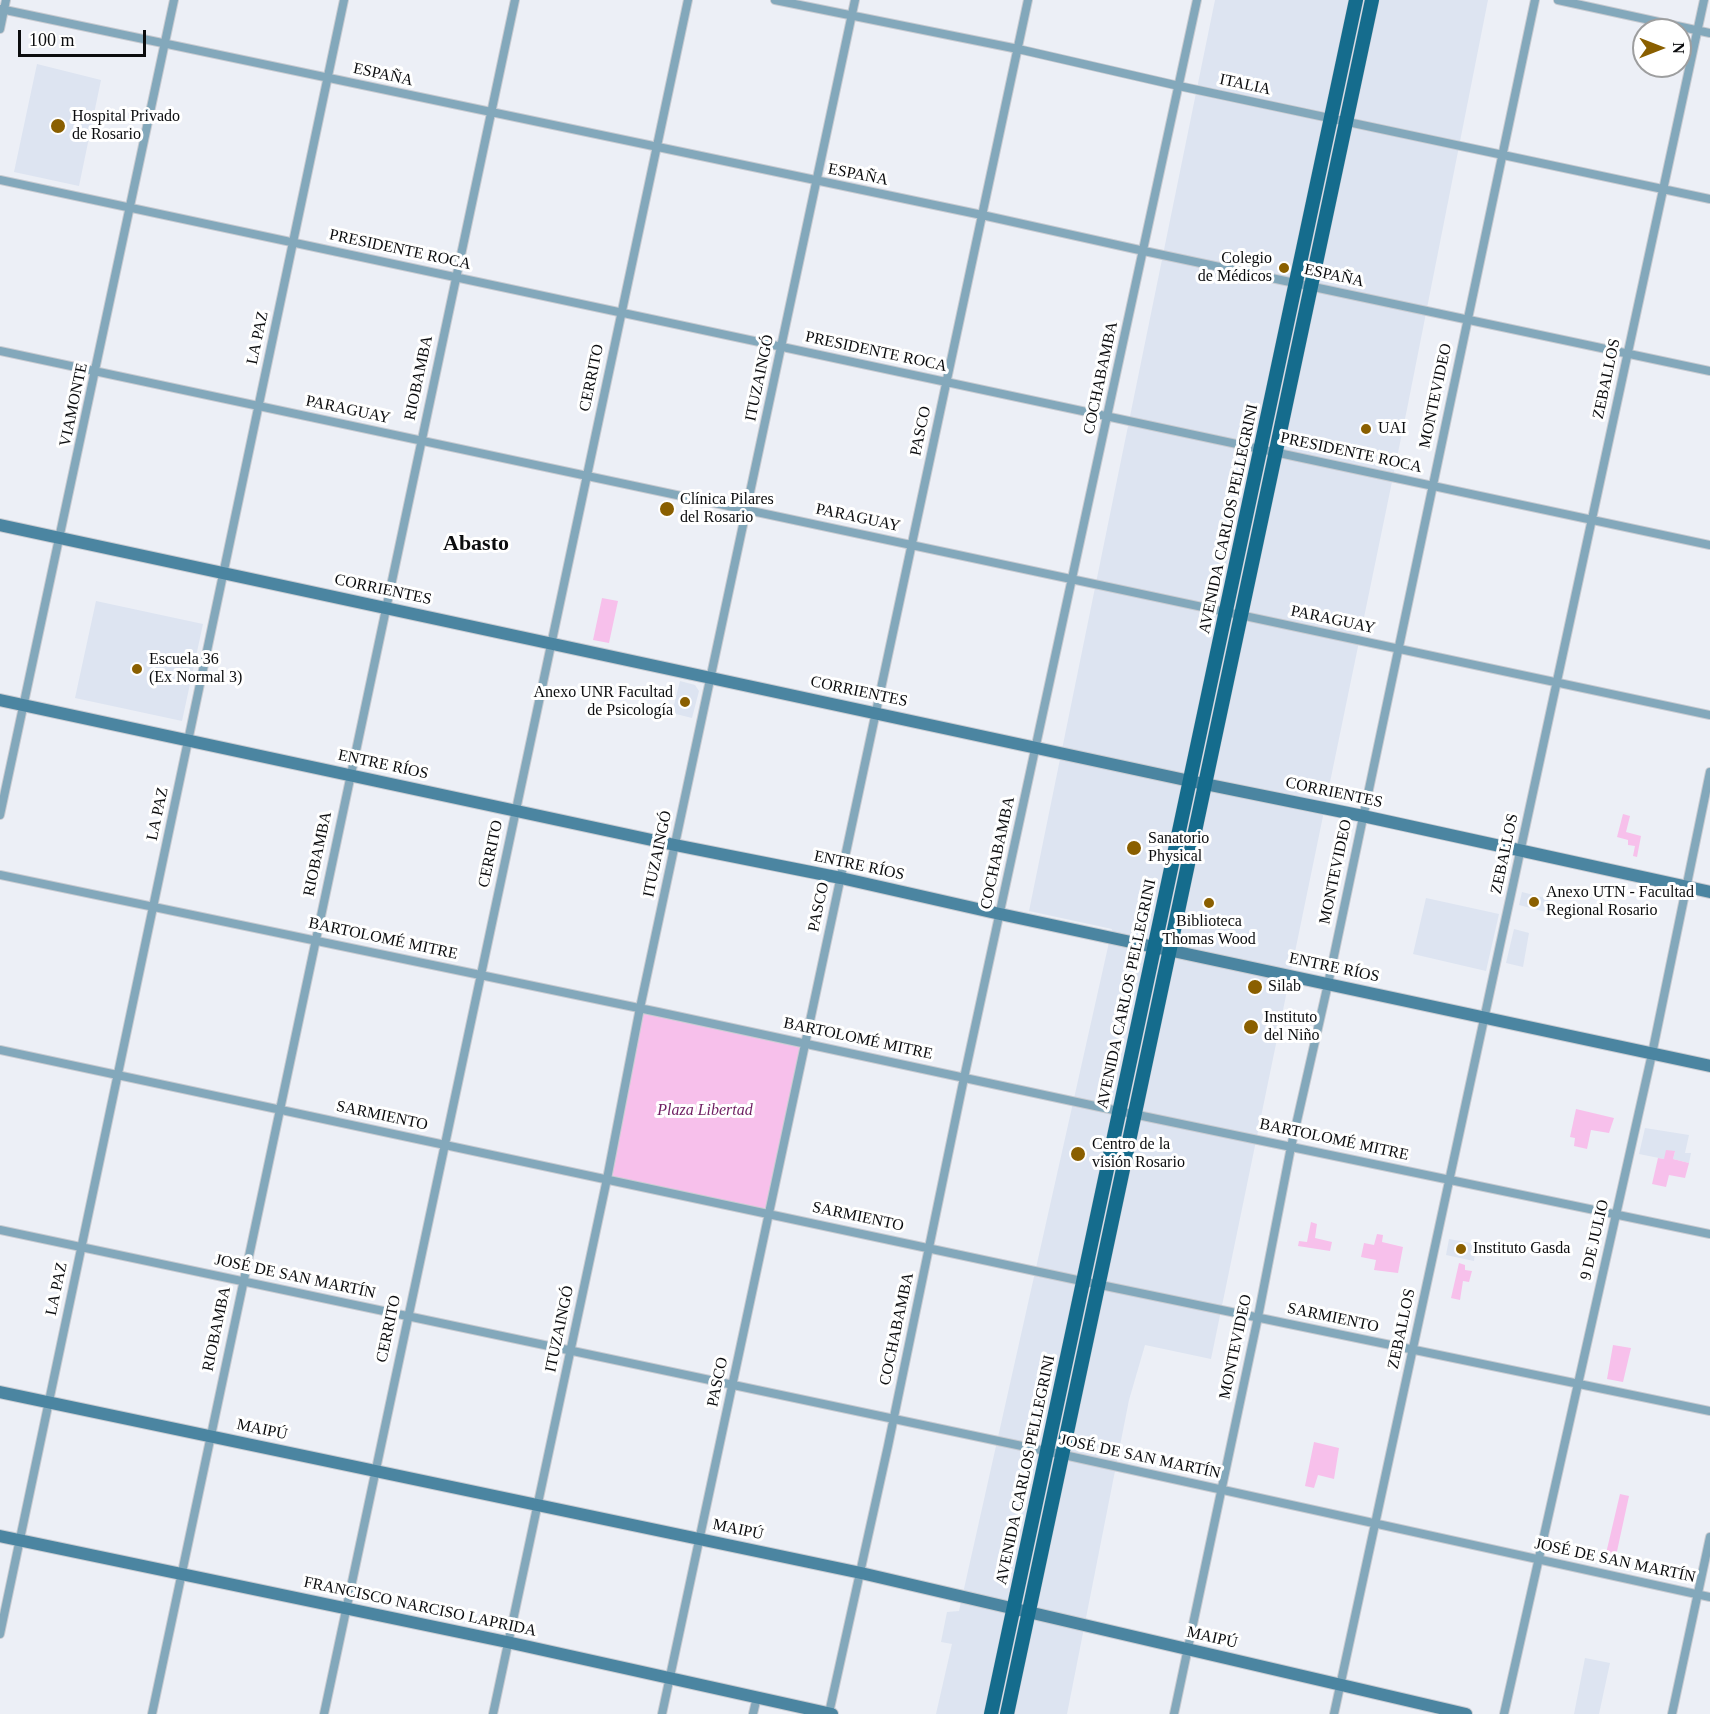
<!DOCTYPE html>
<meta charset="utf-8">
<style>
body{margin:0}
#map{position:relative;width:1710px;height:1714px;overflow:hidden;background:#eceff6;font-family:"Times New Roman",serif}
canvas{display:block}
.north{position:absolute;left:1632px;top:18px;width:60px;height:60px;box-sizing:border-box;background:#fff;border:2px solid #9d9e9f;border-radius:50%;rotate:90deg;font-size:16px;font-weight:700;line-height:24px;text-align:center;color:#0b0c0e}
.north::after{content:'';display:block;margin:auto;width:21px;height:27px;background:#8a5f00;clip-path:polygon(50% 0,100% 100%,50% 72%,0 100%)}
.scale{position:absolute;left:18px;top:30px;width:128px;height:27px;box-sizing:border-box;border:3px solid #0b0c0e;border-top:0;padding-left:8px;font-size:18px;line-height:21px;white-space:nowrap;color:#0b0c0e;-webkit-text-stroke:4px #fff;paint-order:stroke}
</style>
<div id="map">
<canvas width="1710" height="1714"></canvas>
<div class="north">N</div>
<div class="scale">100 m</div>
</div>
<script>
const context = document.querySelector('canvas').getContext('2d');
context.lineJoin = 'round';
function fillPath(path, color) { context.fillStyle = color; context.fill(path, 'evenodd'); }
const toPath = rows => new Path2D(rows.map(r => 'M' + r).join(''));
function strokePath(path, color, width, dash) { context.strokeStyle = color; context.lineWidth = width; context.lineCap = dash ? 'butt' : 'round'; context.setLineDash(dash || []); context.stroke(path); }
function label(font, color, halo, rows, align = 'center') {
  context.font = font + ' "Times New Roman",serif'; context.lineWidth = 6; context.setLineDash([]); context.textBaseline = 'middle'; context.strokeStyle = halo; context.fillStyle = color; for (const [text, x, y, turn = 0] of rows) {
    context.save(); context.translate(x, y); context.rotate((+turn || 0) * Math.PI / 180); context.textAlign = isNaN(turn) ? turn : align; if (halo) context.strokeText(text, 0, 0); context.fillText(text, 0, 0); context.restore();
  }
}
fillPath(toPath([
 [1215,0,1488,0,1407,409,1211,1359,1145,1345,1129,1400,1067,1714,936,1714,952,1644,941,1642,947,1612,959,1611,1112,929,1029,911],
 [37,64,101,80,79,186,14,172],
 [96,601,203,624,182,721,75,698],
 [680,681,695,685,699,691,692,718,672,713],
 [1522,892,1549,899,1546,912,1519,905],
 [1426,898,1499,914,1486,971,1413,954],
 [1514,929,1529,933,1523,967,1506,963],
 [1645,1128,1689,1135,1685,1153,1691,1153,1689,1163,1673,1159,1675,1152,1664,1159,1639,1154],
 [1449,1239,1476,1244,1474,1261,1446,1255],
 [1585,1658,1610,1663,1599,1714,1574,1714]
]), '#dde4f1');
fillPath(toPath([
 [602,598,618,601,609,643,593,640],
 [1623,814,1630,816,1626,832,1641,836,1637,857,1633,856,1635,846,1628,845,1628,840,1617,837],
 [640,1008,806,1043,769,1212,607,1179],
 [1576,1109,1614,1118,1609,1133,1591,1130,1587,1149,1574,1146,1575,1138,1570,1137],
 [1666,1150,1675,1151,1673,1159,1689,1163,1685,1178,1669,1175,1666,1187,1652,1184,1658,1158,1664,1159],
 [1311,1222,1317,1224,1315,1238,1332,1242,1330,1251,1298,1246,1299,1241,1307,1242],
 [1377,1234,1383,1235,1382,1242,1403,1247,1398,1273,1374,1270,1376,1260,1361,1257,1364,1243,1374,1245],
 [1459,1263,1465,1265,1465,1270,1472,1271,1469,1282,1463,1281,1460,1300,1451,1298],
 [1613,1345,1631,1348,1623,1382,1607,1379],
 [1314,1442,1339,1448,1334,1479,1318,1475,1314,1488,1305,1486],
 [1620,1494,1629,1496,1614,1565,1604,1562]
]), '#f7c0eb');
const minor = toPath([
 [775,0,1018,49,1179,86,1710,199],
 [1558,0,1710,33],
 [0,9,982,215,1144,251,1710,371],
 [0,29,6,0],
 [0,180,1710,545],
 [0,351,1710,715],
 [0,815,174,0],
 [0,875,658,1012,1109,1109,1710,1234],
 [0,1050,1091,1283,1710,1411],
 [0,1230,1055,1453,1710,1597],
 [0,1634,344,0],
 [829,1713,888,1446,964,1078,1197,0],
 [152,1714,515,0],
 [324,1714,688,0],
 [493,1714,607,1179,640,1008,855,0],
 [662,1714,1028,0],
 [753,1714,757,1697],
 [1174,1714,1258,1317,1291,1147,1328,984,1535,0],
 [1334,1714,1704,0],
 [1504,1714,1652,1054,1710,772],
 [1672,1714,1710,1537]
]);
const secondary = toPath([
 [0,525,1190,781,1363,816,1710,892],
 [0,700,675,845,841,878,1000,914,1710,1066],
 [0,1392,861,1573,1466,1714],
 [0,1536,507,1642,832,1714]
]);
const primary = toPath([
 [991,1714,1356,0],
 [1007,1714,1372,0]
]);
strokePath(minor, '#c8cbd1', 10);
strokePath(secondary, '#c8cbd1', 14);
strokePath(primary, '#c8cbd1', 15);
strokePath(minor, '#83a8bb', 8);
strokePath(secondary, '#4b85a1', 12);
strokePath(primary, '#156c8d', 14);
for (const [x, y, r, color] of [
 [58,126,8,"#8a5f00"],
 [1284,268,6,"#8a5f00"],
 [1366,429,6,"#8a5f00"],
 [667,509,8,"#8a5f00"],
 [137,669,6,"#8a5f00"],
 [685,702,6,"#8a5f00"],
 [1134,848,8,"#8a5f00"],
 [1534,902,6,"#8a5f00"],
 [1209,903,6,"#8a5f00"],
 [1255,987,8,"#8a5f00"],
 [1251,1027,8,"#8a5f00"],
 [1078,1154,8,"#8a5f00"],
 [1461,1249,6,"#8a5f00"]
]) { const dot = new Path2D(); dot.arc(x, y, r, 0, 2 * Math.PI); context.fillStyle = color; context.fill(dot); strokePath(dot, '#fff', 2); }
label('16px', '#0b0c0e', '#fff', [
 ["ESPAÑA",383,75,12],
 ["ITALIA",1245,85,12],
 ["ESPAÑA",858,175,11],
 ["PRESIDENTE ROCA",400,250,12],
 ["ESPAÑA",1334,276,12],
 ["LA PAZ",258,338,-78],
 ["PRESIDENTE ROCA",876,352,12],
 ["RIOBAMBA",419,378,-78],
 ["CERRITO",592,378,-78],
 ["ITUZAINGÓ",760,378,-78],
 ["COCHABAMBA",1101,378,-78],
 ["ZEBALLOS",1607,379,-78],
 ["MONTEVIDEO",1436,396,-78],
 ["VIAMONTE",74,405,-78],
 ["PARAGUAY",348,410,12],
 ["PASCO",921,431,-78],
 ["PRESIDENTE ROCA",1351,453,12],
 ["PARAGUAY",858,518,12],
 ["AVENIDA CARLOS PELLEGRINI",1229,519,-78],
 ["CORRIENTES",383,590,12],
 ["PARAGUAY",1333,620,12],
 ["CORRIENTES",859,692,12],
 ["ENTRE RÍOS",383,765,12],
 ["CORRIENTES",1334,793,12],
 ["LA PAZ",158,814,-78],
 ["COCHABAMBA",998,853,-78],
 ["RIOBAMBA",318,854,-78],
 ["CERRITO",491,854,-78],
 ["ITUZAINGÓ",658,854,-78],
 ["ZEBALLOS",1505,854,-78],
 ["ENTRE RÍOS",859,866,12],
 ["MONTEVIDEO",1336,872,-78],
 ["PASCO",819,907,-78],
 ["BARTOLOMÉ MITRE",383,939,12],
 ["ENTRE RÍOS",1334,968,12],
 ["AVENIDA CARLOS PELLEGRINI",1127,994,-78],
 ["BARTOLOMÉ MITRE",858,1039,12],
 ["SARMIENTO",382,1116,12],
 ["BARTOLOMÉ MITRE",1334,1140,12],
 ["SARMIENTO",858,1217,12],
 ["9 DE JULIO",1595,1240,-77],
 ["JOSÉ DE SAN MARTÍN",295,1277,12],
 ["LA PAZ",57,1289,-78],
 ["SARMIENTO",1333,1318,12],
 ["RIOBAMBA",217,1329,-78],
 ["CERRITO",389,1329,-78],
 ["ITUZAINGÓ",560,1329,-78],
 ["COCHABAMBA",897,1329,-78],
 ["ZEBALLOS",1402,1329,-78],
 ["MONTEVIDEO",1236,1347,-78],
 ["PASCO",718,1382,-78],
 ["MAIPÚ",262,1430,12],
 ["JOSÉ DE SAN MARTÍN",1140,1457,12],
 ["AVENIDA CARLOS PELLEGRINI",1026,1470,-78],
 ["MAIPÚ",738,1530,12],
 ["JOSÉ DE SAN MARTÍN",1615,1561,12],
 ["FRANCISCO NARCISO LAPRIDA",420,1607,12],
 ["MAIPÚ",1212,1638,13]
]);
label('16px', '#0b0c0e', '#fff', [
 ["Hospital Privado",72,117],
 ["de Rosario",72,135],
 ["Colegio",1272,259,"right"],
 ["de Médicos",1272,277,"right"],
 ["UAI",1378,429],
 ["Clínica Pilares",680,500],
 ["del Rosario",680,518],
 ["Escuela 36",149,660],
 ["(Ex Normal 3)",149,678],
 ["Anexo UNR Facultad",673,693,"right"],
 ["de Psicología",673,711,"right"],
 ["Sanatorio",1148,839],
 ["Physical",1148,857],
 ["Anexo UTN - Facultad",1546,893],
 ["Regional Rosario",1546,911],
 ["Biblioteca",1209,922,"center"],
 ["Thomas Wood",1209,940,"center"],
 ["Silab",1268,987],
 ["Instituto",1264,1018],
 ["del Niño",1264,1036],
 ["Centro de la",1092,1145],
 ["visión Rosario",1092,1163],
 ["Instituto Gasda",1473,1249]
], 'left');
label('italic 16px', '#6e1e62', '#fff', [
 ["Plaza Libertad",705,1111]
]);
label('bold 22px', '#0b0c0e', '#fff', [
 ["Abasto",476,544]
]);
</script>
